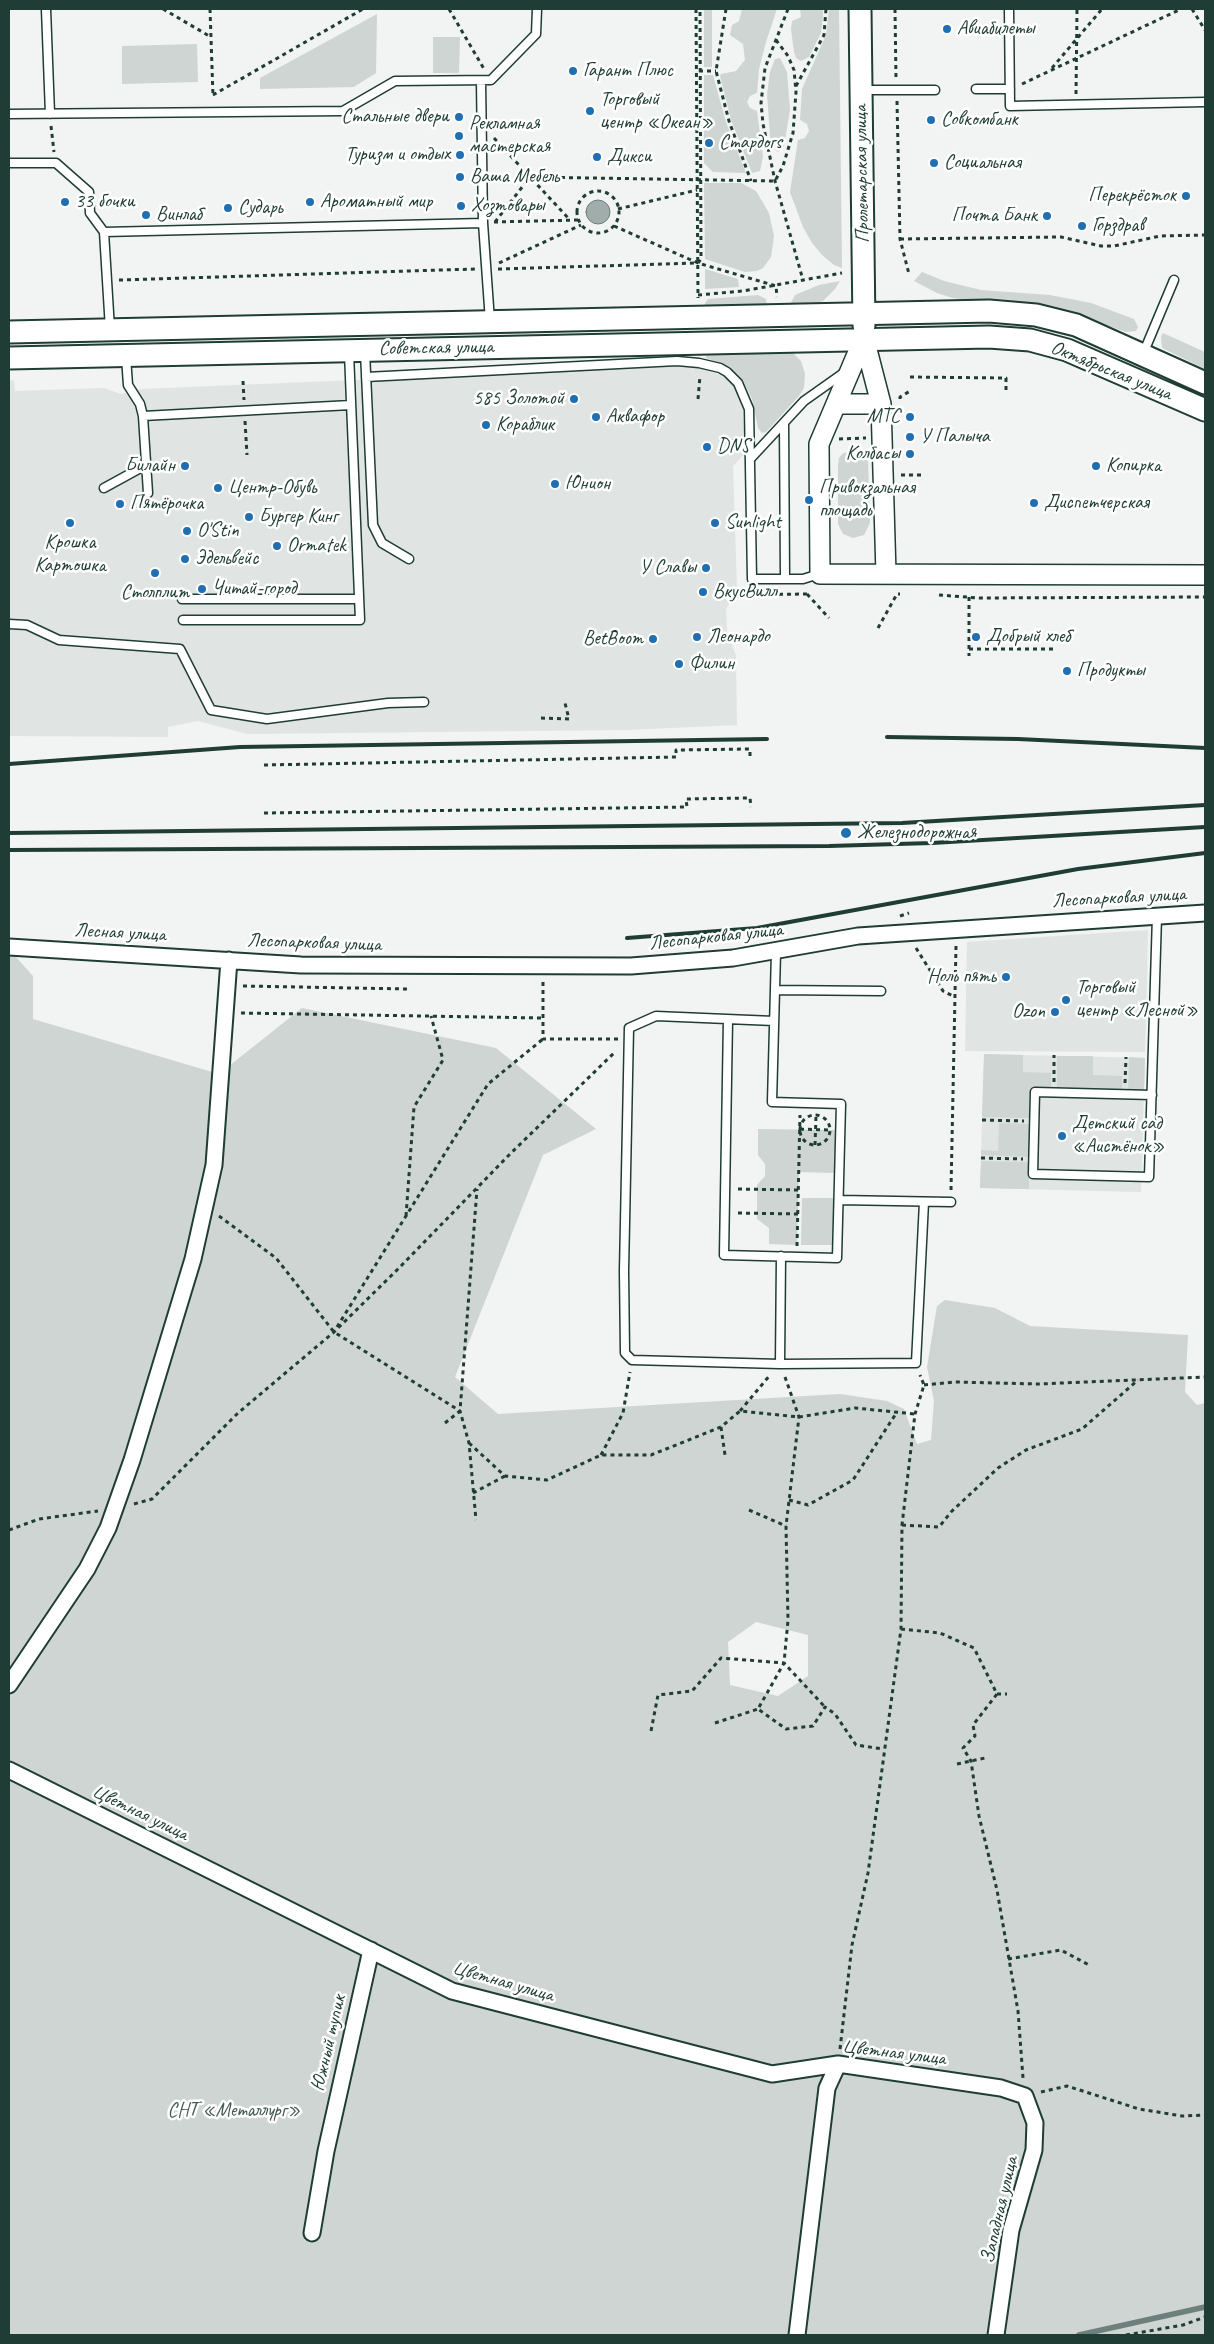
<!DOCTYPE html>
<meta charset="utf-8">
<style>
body{margin:0}
#map{position:relative;width:1214px;height:2344px;overflow:hidden;background:#f2f3f3;font-family:Caveat,sans-serif}
canvas{display:block}
.frame{position:absolute;inset:0;border:10px solid #1f3d34;pointer-events:none}
</style>
<div id="map">
<canvas width="1214" height="2344"></canvas>
<div class="frame"></div>
</div>
<script>
const context = document.querySelector('canvas').getContext('2d');
context.lineJoin = 'round';
function fillPath(path, color) { context.fillStyle = color; context.fill(path, 'evenodd'); }
const toPath = rows => new Path2D(rows.map(r => 'M' + r).join(''));
function strokePath(path, color, width, dash) { context.strokeStyle = color; context.lineWidth = width; context.lineCap = dash ? 'butt' : 'round'; context.setLineDash(dash || []); context.stroke(path); }
function label(font, color, halo, rows, align = 'center') {
  context.font = font + ' Caveat,sans-serif'; context.lineWidth = 5; context.setLineDash([]); context.textBaseline = 'middle'; context.strokeStyle = halo; context.fillStyle = color; for (const [text, x, y, turn = 0] of rows) {
    context.save(); context.translate(x, y); context.rotate((+turn || 0) * Math.PI / 180); context.textAlign = isNaN(turn) ? turn : align; if (halo) context.strokeText(text, 0, 0); context.fillText(text, 0, 0); context.restore();
  }
}
fillPath(toPath([
 [677,361,678,367,699,368,724,376,734,386,743,410,745,453,733,466,737,590,734,595,731,595,731,600,726,609,727,631,736,656,737,725,626,730,247,734,198,721,168,727,168,737,9,736,9,381,14,380,15,391,104,388,121,394,141,389,356,380],
 [1148,930,1145,1052,965,1051,967,942],
 [984,1054,1145,1058,1141,1192,980,1188]
]), '#e0e4e3');
fillPath(toPath([
 [704,9,712,9,712,67,704,67],
 [742,9,777,9,766,42,759,69,757,93,750,96,747,102,750,108,757,111,763,156,760,171,752,173,731,120,720,76,721,74,736,71,745,60,743,44,730,35,732,25,739,21],
 [800,9,823,9,823,17,821,33,809,57,801,61,796,58,794,52,791,29,792,21,801,17],
 [829,9,839,9,842,268,834,265,822,255,812,243,803,227,790,192,798,140,805,138,809,131,807,124,800,120,802,89,826,35],
 [377,14,376,73,354,87,260,89,260,78],
 [433,37,460,37,459,73,433,73],
 [197,44,198,82,122,84,122,46],
 [780,58,787,72,790,110,784,146,778,152,773,147,770,136,767,94,770,72,775,59],
 [704,75,713,75,726,122,746,173,713,172,704,163],
 [704,183,741,183,756,191,769,213,774,236,771,257,763,268,757,271,745,272,705,259],
 [705,269,738,279,739,287,705,289],
 [922,272,944,281,981,290,1050,295,1091,303,1134,319,1138,327,1136,331,1126,332,1071,313,953,298,937,293,914,281],
 [840,281,835,289,823,301,785,314,795,295,819,285],
 [758,295,766,299,768,315,705,316,705,303,708,299],
 [1163,333,1205,352,1205,369,1162,348,1161,337],
 [784,351,793,353,801,361,805,374,804,388,799,396,766,432,762,433,758,428,752,399,743,380,730,367,706,358,706,352],
 [854,449,863,452,868,458,870,523,864,535,853,538,843,534,838,524,838,465,839,458,842,454],
 [9,955,15,956,33,976,33,1019,219,1074,302,1008,496,1048,596,1129,543,1155,455,1377,498,1414,840,1394,887,1401,904,1409,917,1444,931,1440,934,1401,927,1367,937,1306,945,1300,995,1308,1030,1326,1188,1335,1185,1392,1197,1405,1205,1403,1205,2335,9,2335],
 [756,1622,808,1635,808,1676,778,1696,730,1685,728,1642],
 [984,1054,1023,1055,1023,1072,1051,1073,1051,1088,1030,1088,1029,1118,982,1117],
 [1057,1056,1093,1056,1093,1075,1122,1076,1122,1089,1057,1088],
 [1129,1057,1145,1058,1144,1090,1128,1089],
 [999,1123,1029,1124,1029,1157,981,1155,981,1150,998,1151],
 [758,1129,835,1130,835,1173,799,1172,797,1245,769,1244,769,1228,757,1219,757,1185,765,1176,765,1164,758,1155],
 [981,1161,1029,1162,1029,1189,980,1188],
 [802,1198,833,1198,833,1245,801,1245]
]), '#ced5d3');
const water = toPath([
 '586 212a12 12 0 1 1 24 0a12 12 0 1 1-24 0Z'
]);
fillPath(water, '#a1adaa');
strokePath(water, '#6d807b', 1);
strokePath(toPath([
 [1079,2335,1205,2307]
]), '#6d807b', 5.5);
const service = toPath([
 [46,9,50,114],
 [1009,9,1010,106,1205,102],
 [481,81,483,223,490,321],
 [976,89,1010,89],
 [863,90,935,90],
 [9,114,343,111,395,81,491,80,536,34,537,9],
 [9,163,56,163,89,192,90,213,104,232,110,329],
 [104,232,483,223],
 [365,352,373,525,382,543,409,559],
 [1143,354,1174,280],
 [126,357,128,385,140,404,143,416,148,493],
 [366,377,677,361,699,363,720,368,727,372,738,383,749,409,752,579,803,579,819,574],
 [143,416,351,405],
 [784,423,785,579],
 [751,458,804,401,845,372],
 [104,488,146,465],
 [182,599,359,599],
 [183,620,360,620,349,353],
 [9,624,27,625,59,640,180,649,211,710,267,719,388,703,424,702],
 [775,990,881,991],
 [728,1020,724,1255,837,1258,841,1104,772,1102,776,952],
 [774,1021,656,1016,629,1028,624,1271,625,1353,632,1360,780,1364,916,1363,924,1202],
 [1152,1095,1035,1092,1033,1174,1149,1177,1157,916],
 [839,1200,951,1202],
 [780,1364,781,1256]
]);
const minor = toPath([
 [9,947,301,965,631,966,733,958,858,936,1205,913],
 [9,1685,87,1569,108,1528,132,1460,193,1259,214,1165,229,960],
 [9,1770,452,1991,772,2074,838,2064,1001,2088,1025,2096,1035,2123,1034,2150,1011,2230,996,2335],
 [312,2233,326,2151,371,1950],
 [797,2335,827,2088,838,2064]
]);
const tertiary = toPath([
 [864,338,819,444,820,574,1205,575],
 [864,338,881,404,886,574],
 [837,404,881,404]
]);
const secondary = toPath([
 [860,9,864,326],
 [9,332,989,311,1036,315,1076,325,1205,383],
 [9,358,989,337,1030,340,1067,350,1205,410]
]);
strokePath(service, '#1f3d34', 11);
strokePath(minor, '#1f3d34', 19);
strokePath(tertiary, '#1f3d34', 22);
strokePath(secondary, '#1f3d34', 25);
strokePath(toPath([
 [163,9,211,37],
 [210,9,213,96],
 [449,9,484,69],
 [696,9,698,298],
 [726,9,716,71,729,121,751,181],
 [788,9,765,68,761,103,763,124,775,181,803,280],
 [895,9,896,79],
 [1192,9,1205,30],
 [1052,68,1102,9],
 [699,71,716,71],
 [1022,84,1181,9],
 [796,86,824,35,826,9],
 [1076,94,1077,9],
 [213,95,363,9],
 [897,101,900,239,909,274],
 [51,126,54,152],
 [494,138,570,220],
 '577 212a21 21 0 1 1 42 0a21 21 0 1 1-42 0Z',
 [618,209,697,190],
 [494,222,578,220],
 [495,222,530,177,775,181,783,166,793,133,796,92,794,70,788,56,776,40],
 [614,226,698,263,776,286,777,297],
 [900,239,1061,237,1101,246,1114,246,1160,236,1205,235],
 [499,263,581,225],
 [698,263,701,259,700,9],
 [498,269,698,263],
 [119,280,475,269],
 [698,295,743,291,842,273],
 [910,377,1006,378,1006,392],
 [243,381,244,400],
 [698,399,700,376],
 [900,399,900,397,910,391],
 [245,421,247,455],
 [839,439,866,438],
 [724,441,738,440],
 [901,475,925,475],
 [807,594,829,618],
 [731,595,807,594,807,591],
 [939,595,979,598,1205,597],
 [969,597,969,656],
 [878,628,897,594,900,594],
 [969,649,1053,649],
 [541,718,569,719,565,703],
 [264,765,676,757,676,750,750,749,750,758],
 [264,813,687,807,686,799,750,798,751,807],
 [900,916,909,913],
 [916,948,943,991,955,997],
 [543,982,543,1039,618,1039],
 [243,986,408,989],
 [241,1013,543,1018],
 [1054,1082,1054,1055],
 [1125,1083,1126,1057],
 '800 1130a15 15 0 1 1 30 0a15 15 0 1 1-30 0Z',
 [982,1120,1024,1121],
 [800,1129,829,1130],
 [815,1145,816,1116],
 [981,1158,1023,1159],
 [738,1189,798,1190],
 [951,1190,956,946],
 [738,1213,798,1214],
 [219,1216,276,1258,334,1332,460,1411,469,1443,476,1520],
 [406,1216,414,1107,443,1060,431,1016],
 [797,1246,800,1115],
 [337,1327,488,1084,543,1039],
 [785,1377,799,1417,786,1526,788,1620,784,1663,758,1709,786,1729,813,1726,825,1707,835,1714,856,1745,883,1749],
 [924,1385,955,1382,1039,1384,1205,1377],
 [740,1411,770,1375],
 [445,1423,460,1411,477,1189],
 [721,1427,725,1455],
 [469,1443,505,1476,547,1480,601,1455,651,1455,721,1427,740,1411,799,1417,855,1408,915,1414],
 [601,1455,623,1413,630,1372],
 [473,1493,505,1476],
 [789,1500,808,1505,853,1480,897,1412],
 [134,1504,152,1499,238,1413,334,1332,399,1268,510,1154,615,1052],
 [749,1510,786,1526],
 [902,1525,939,1527,951,1512,998,1468,1026,1450,1082,1429,1138,1380],
 [9,1530,39,1519,98,1511],
 [901,1629,940,1633,974,1648,997,1694,973,1725,975,1736,963,1748,971,1761,979,1816,997,1890,1018,2011,1023,2078],
 [997,1694,1007,1694],
 [715,1723,758,1709],
 [651,1731,658,1695,692,1691,721,1658,784,1663,825,1707],
 [957,1764,985,1758],
 [1008,1959,1061,1950,1089,1965],
 [840,2049,852,1945,868,1873,901,1629,902,1525,915,1414,924,1385,920,1375],
 [1041,2092,1067,2086,1139,2109,1182,2116,1205,2115],
 [1126,2335,1183,2325,1205,2317]
]), '#1f3d34', 3, [4, 4]);
strokePath(service, '#fff', 8);
strokePath(minor, '#fff', 15);
strokePath(tertiary, '#fff', 19);
strokePath(secondary, '#fff', 21);
strokePath(toPath([
 [887,737,1018,739,1205,748],
 [9,764,240,747,767,739],
 [9,833,902,823,1205,805],
 [9,850,829,846,932,843,1205,827],
 [627,938,757,928,1078,869,1205,853]
]), '#1f3d34', 4);
for (const [x, y, r, color] of [
 [947,29,5,"#1f6fb2"],
 [573,71,5,"#1f6fb2"],
 [590,111,5,"#1f6fb2"],
 [459,117,5,"#1f6fb2"],
 [931,120,5,"#1f6fb2"],
 [459,136,5,"#1f6fb2"],
 [709,143,5,"#1f6fb2"],
 [460,155,5,"#1f6fb2"],
 [597,157,5,"#1f6fb2"],
 [934,163,5,"#1f6fb2"],
 [460,177,5,"#1f6fb2"],
 [1186,196,5,"#1f6fb2"],
 [65,202,5,"#1f6fb2"],
 [310,202,5,"#1f6fb2"],
 [461,206,5,"#1f6fb2"],
 [228,208,5,"#1f6fb2"],
 [146,215,5,"#1f6fb2"],
 [1047,216,5,"#1f6fb2"],
 [1082,226,5,"#1f6fb2"],
 [574,399,5,"#1f6fb2"],
 [596,417,5,"#1f6fb2"],
 [910,417,5,"#1f6fb2"],
 [486,425,5,"#1f6fb2"],
 [910,437,5,"#1f6fb2"],
 [707,447,5,"#1f6fb2"],
 [910,454,5,"#1f6fb2"],
 [185,466,5,"#1f6fb2"],
 [1096,466,5,"#1f6fb2"],
 [555,484,5,"#1f6fb2"],
 [218,488,5,"#1f6fb2"],
 [809,500,5,"#1f6fb2"],
 [1034,503,5,"#1f6fb2"],
 [120,504,5,"#1f6fb2"],
 [249,517,5,"#1f6fb2"],
 [70,523,5,"#1f6fb2"],
 [715,523,5,"#1f6fb2"],
 [187,531,5,"#1f6fb2"],
 [277,546,5,"#1f6fb2"],
 [185,559,5,"#1f6fb2"],
 [706,568,5,"#1f6fb2"],
 [155,573,5,"#1f6fb2"],
 [202,589,5,"#1f6fb2"],
 [703,592,5,"#1f6fb2"],
 [697,637,5,"#1f6fb2"],
 [976,637,5,"#1f6fb2"],
 [653,639,5,"#1f6fb2"],
 [679,664,5,"#1f6fb2"],
 [1067,671,5,"#1f6fb2"],
 [846,833,6,"#1f6fb2"],
 [1006,977,5,"#1f6fb2"],
 [1066,1000,5,"#1f6fb2"],
 [1055,1012,5,"#1f6fb2"],
 [1062,1136,5,"#1f6fb2"]
]) { const dot = new Path2D(); dot.arc(x, y, r, 0, 2 * Math.PI); context.fillStyle = color; context.fill(dot); strokePath(dot, '#fff', 2); }
label('20px', '#1f3d34', '#fff', [
 ["Авиабилеты",957,29],
 ["Гарант Плюс",583,71],
 ["Торговый",600,100],
 ["центр «Океан»",600,123],
 ["Стальные двери",449,117,"right"],
 ["Совкомбанк",941,120],
 ["Рекламная",469,124],
 ["мастерская",469,147],
 ["Стардогs",719,143],
 ["Туризм и отдых",450,155,"right"],
 ["Дикси",607,157],
 ["Социальная",944,163],
 ["Ваша Мебель",470,177],
 ["Перекрёсток",1176,196,"right"],
 ["33 бочки",75,202],
 ["Ароматный мир",320,202],
 ["Хозтовары",471,206],
 ["Сударь",238,208],
 ["Винлаб",156,215],
 ["Почта Банк",1037,216,"right"],
 ["Горздрав",1092,226],
 ["585 Золотой",564,399,"right"],
 ["Аквафор",606,417],
 ["МТС",900,417,"right"],
 ["Кораблик",496,425],
 ["У Палыча",920,437],
 ["DNS",717,447],
 ["Колбасы",900,454,"right"],
 ["Билайн",175,466,"right"],
 ["Копирка",1106,466],
 ["Юнион",565,484],
 ["Центр-Обувь",228,488],
 ["Привокзальная",819,488],
 ["площадь",819,511],
 ["Диспетчерская",1044,503],
 ["Пятёрочка",130,504],
 ["Бургер Кинг",259,517],
 ["Sunlight",725,523],
 ["O'Stin",197,531],
 ["Крошка",70,543,"center"],
 ["Картошка",70,566,"center"],
 ["Ormatek",287,546],
 ["Эдельвейс",195,559],
 ["У Славы",696,568,"right"],
 ["Читай-город",212,589],
 ["ВкусВилл",713,592],
 ["Столплит",155,593,"center"],
 ["Леонардо",707,637],
 ["Добрый хлеб",986,637],
 ["BetBoom",643,639,"right"],
 ["Филин",689,664],
 ["Продукты",1077,671],
 ["Железнодорожная",857,833],
 ["Ноль пять",996,977,"right"],
 ["Торговый",1076,988],
 ["центр «Лесной»",1076,1011],
 ["Ozon",1045,1012,"right"],
 ["Детский сад",1072,1124],
 ["«Аистёнок»",1072,1147]
], 'left');
label('20px', '#1f3d34', '#fff', [
 ["Пролетарская улица",862,174,-91],
 ["Советская улица",436,348,-1],
 ["Октябрьская улица",1111,371,22],
 ["Лесопарковая улица",1119,898,-3],
 ["Лесная улица",120,933,3],
 ["Лесопарковая улица",716,937,-6],
 ["Лесопарковая улица",314,943,2],
 ["Цветная улица",140,1813,26],
 ["Цветная улица",503,1982,16],
 ["Южный тупик",329,2043,-77],
 ["Цветная улица",894,2053,7],
 ["Западная улица",1000,2210,-77]
]);
label('20px', '#425b54', '#fff', [
 ["СНТ «Металлург»",234,2111]
]);
</script>
